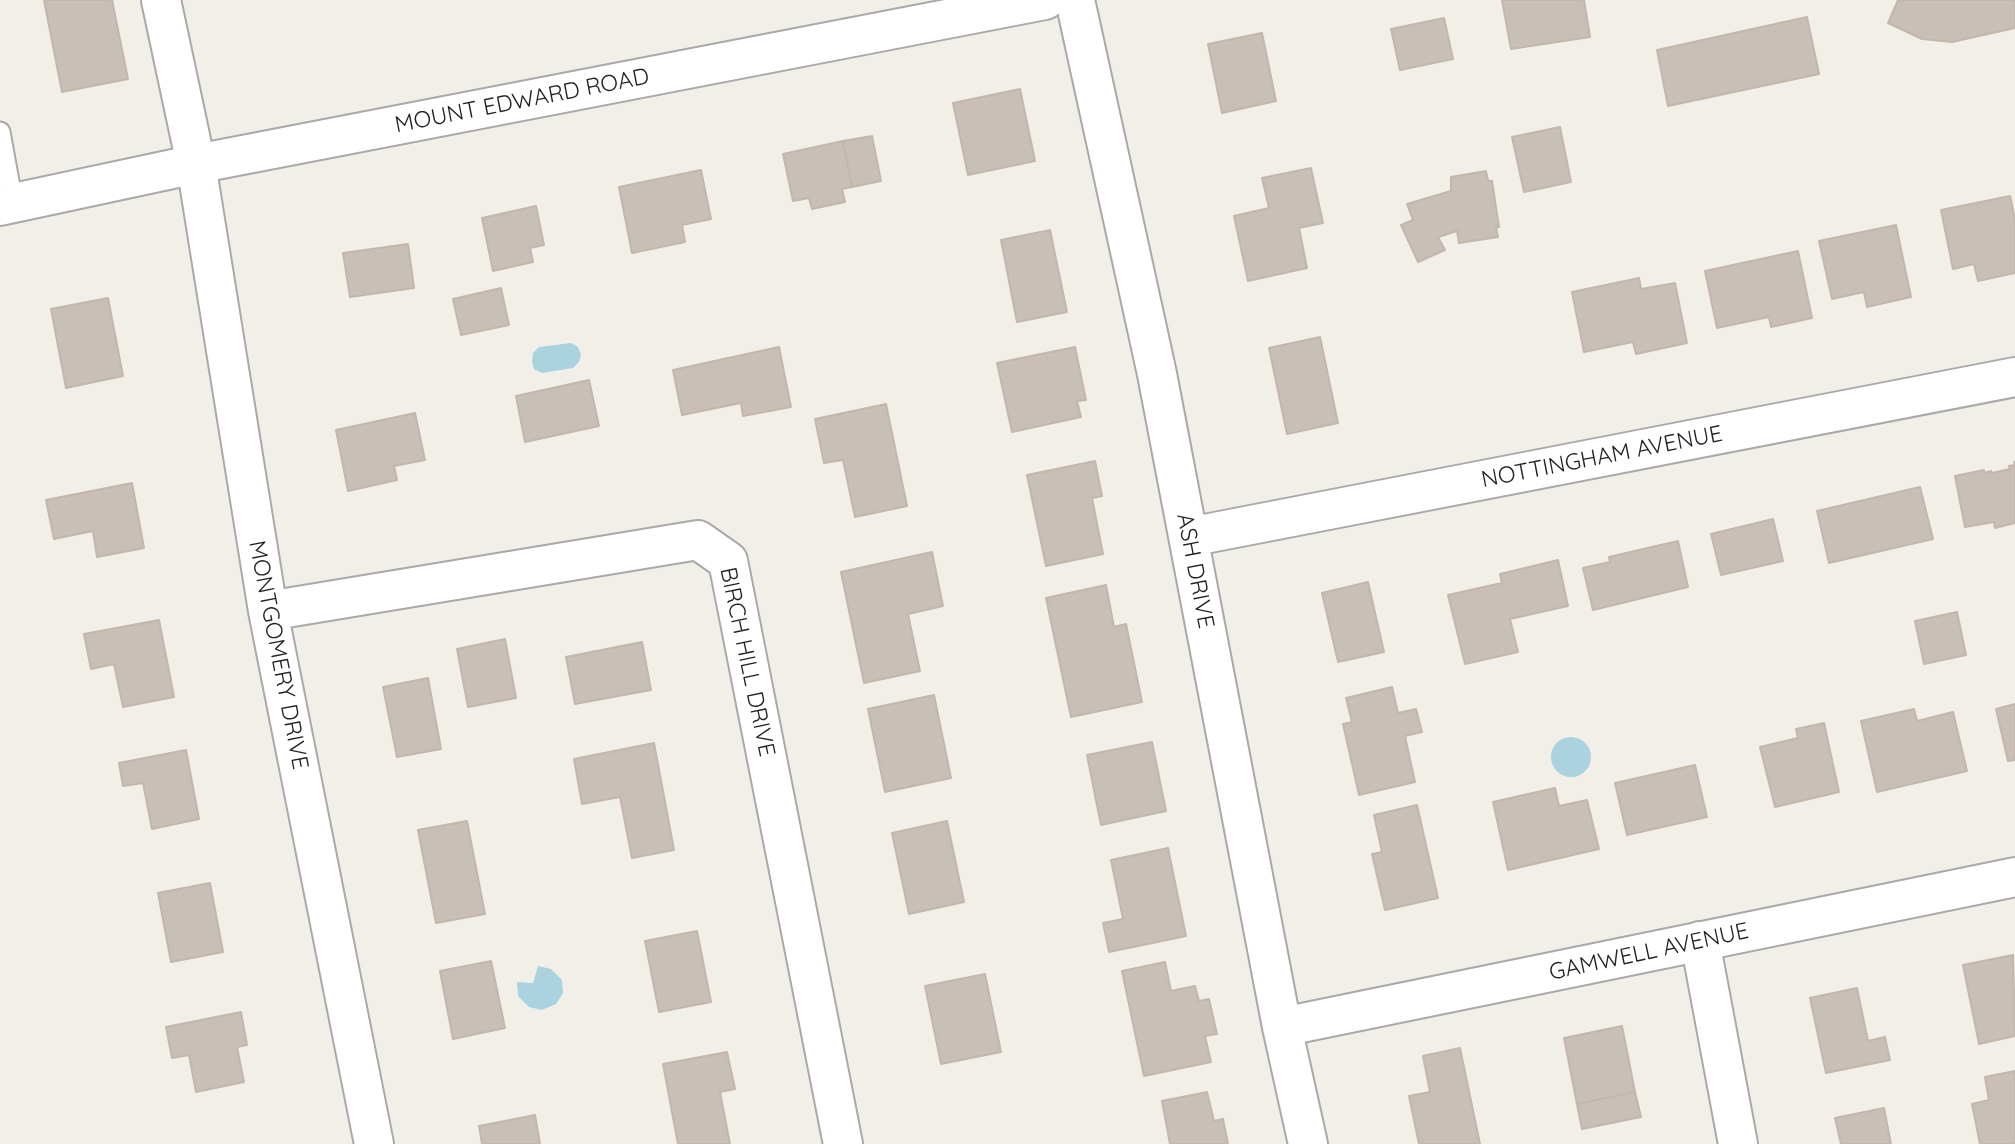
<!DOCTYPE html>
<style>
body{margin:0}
canvas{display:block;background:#f2efe9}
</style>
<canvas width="2015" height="1144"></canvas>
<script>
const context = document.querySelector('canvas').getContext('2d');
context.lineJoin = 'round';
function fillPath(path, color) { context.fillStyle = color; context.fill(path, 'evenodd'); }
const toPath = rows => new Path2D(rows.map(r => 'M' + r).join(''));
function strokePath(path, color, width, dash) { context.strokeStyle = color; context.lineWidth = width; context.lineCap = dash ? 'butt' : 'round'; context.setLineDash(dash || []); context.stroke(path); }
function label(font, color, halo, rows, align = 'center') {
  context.font = font + ' Quicksand,sans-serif'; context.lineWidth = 7; context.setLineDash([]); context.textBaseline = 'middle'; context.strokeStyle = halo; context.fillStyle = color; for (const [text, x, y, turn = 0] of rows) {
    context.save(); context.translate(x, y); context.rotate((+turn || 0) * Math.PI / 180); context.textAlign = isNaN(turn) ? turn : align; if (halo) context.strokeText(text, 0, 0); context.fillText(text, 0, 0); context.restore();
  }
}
fillPath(toPath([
 [571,343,578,347,581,355,579,362,573,368,542,373,534,369,532,361,533,353,539,347],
 '1551 757a20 20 0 1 1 40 0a20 20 0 1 1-40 0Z',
 [538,966,551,969,562,980,563,993,556,1004,542,1010,529,1007,518,996,517,982,533,983]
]), '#aad3df');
const building = toPath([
 [44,0,112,0,128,79,62,92,44,0],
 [1502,0,1584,0,1590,37,1511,49,1502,0],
 [1898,0,2015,0,2015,28,1952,42,1922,39,1888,23,1898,0],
 [1807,17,1819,74,1668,106,1657,50,1807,17],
 [1444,18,1453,59,1400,70,1391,29,1444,18],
 [1262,33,1276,101,1222,113,1208,44,1262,33],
 [1020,89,1035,161,968,175,953,103,1020,89],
 [1560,127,1571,182,1524,192,1512,137,1560,127],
 [872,136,881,181,852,187,843,141,872,136],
 [843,141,852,187,842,189,845,202,812,209,809,198,793,201,783,154,843,141],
 [1311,168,1323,223,1299,228,1307,268,1248,281,1234,216,1269,208,1262,178,1311,168],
 [701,170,711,219,682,225,685,242,632,253,619,187,701,170],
 [1486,171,1488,181,1492,181,1499,227,1496,227,1498,237,1459,243,1457,231,1438,237,1445,250,1418,262,1401,225,1413,220,1407,204,1451,191,1451,177,1486,171],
 [2010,196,2015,219,2015,273,1978,281,1974,264,1953,269,1941,210,2010,196],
 [536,206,544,245,530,248,533,262,493,271,482,218,536,206],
 [1896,225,1911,297,1867,307,1864,292,1832,299,1819,241,1896,225],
 [1050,230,1067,312,1017,322,1001,240,1050,230],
 [408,244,414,288,350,297,343,253,408,244],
 [1798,251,1812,318,1771,327,1769,317,1717,328,1705,271,1798,251],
 [1639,278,1641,289,1675,283,1687,343,1636,354,1633,342,1584,352,1572,292,1639,278],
 [501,288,509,325,461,335,453,299,501,288],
 [108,298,123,376,66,388,51,309,108,298],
 [1320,337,1338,423,1287,434,1269,348,1320,337],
 [779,347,791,407,743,416,741,403,682,415,673,370,779,347],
 [1075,347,1086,400,1077,401,1081,417,1012,432,997,363,1075,347],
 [589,380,599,426,525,442,516,396,589,380],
 [886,404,907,506,855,517,843,460,824,463,815,419,886,404],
 [415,413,425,460,394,466,397,480,348,491,336,430,415,413],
 [1095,461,1102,496,1092,498,1103,554,1046,566,1027,475,1095,461],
 [2014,462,2015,462,2015,523,1995,528,1994,522,1965,527,1955,476,1984,470,1984,473,1991,471,1992,473,2010,469,2009,466,2015,465,2014,462],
 [132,483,144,548,97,557,93,531,54,539,46,500,132,483],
 [1920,487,1933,539,1829,563,1817,511,1920,487],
 [1773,519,1783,561,1721,575,1711,534,1773,519],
 [1678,541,1688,587,1593,610,1583,568,1610,562,1609,557,1678,541],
 [932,552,943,606,908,614,920,671,864,683,841,572,932,552],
 [1558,560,1568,606,1510,619,1518,652,1465,664,1448,595,1502,583,1500,574,1558,560],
 [1368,582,1384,652,1338,662,1322,593,1368,582],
 [1106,585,1114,627,1126,624,1142,702,1071,717,1046,598,1106,585],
 [1957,612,1966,655,1924,664,1915,621,1957,612],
 [159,620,174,697,123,707,114,664,91,669,84,634,159,620],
 [505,639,516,698,468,707,457,649,505,639],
 [642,642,651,690,575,704,566,657,642,642],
 [428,678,441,749,397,757,383,687,428,678],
 [1392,687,1398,713,1416,709,1422,732,1405,736,1415,782,1359,795,1343,724,1352,722,1346,698,1392,687],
 [934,695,951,778,885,792,868,709,934,695],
 [2015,704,2015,760,2008,761,1996,709,2015,704],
 [1914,709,1917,721,1953,712,1967,771,1877,792,1861,721,1914,709],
 [1824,723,1839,792,1775,807,1760,747,1798,738,1796,729,1824,723],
 [1152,742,1166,811,1101,825,1087,755,1152,742],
 [654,743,674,850,632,858,620,797,582,804,574,759,654,743],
 [186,750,199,819,152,829,143,783,123,786,119,763,186,750],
 [1695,765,1707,817,1627,835,1615,783,1695,765],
 [1555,788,1559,806,1587,800,1599,849,1508,870,1493,802,1555,788],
 [1417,805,1438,898,1385,910,1372,854,1382,852,1374,815,1417,805],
 [467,821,485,914,436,923,418,830,467,821],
 [947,821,964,902,909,914,892,833,947,821],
 [1168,848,1186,936,1109,952,1103,923,1123,919,1111,860,1168,848],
 [210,883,223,952,171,962,158,893,210,883],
 [697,931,711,1002,659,1012,645,941,697,931],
 [2013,955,2015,1036,1979,1044,1963,965,2013,955],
 [491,961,505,1028,453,1039,440,971,491,961],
 [1165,962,1171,991,1195,986,1199,1001,1209,999,1217,1034,1205,1036,1211,1062,1144,1076,1122,971,1165,962],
 [985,974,1001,1052,941,1064,925,986,985,974],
 [1857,988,1868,1041,1885,1037,1890,1060,1826,1073,1810,998,1857,988],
 [241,1012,247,1045,237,1047,244,1082,196,1092,189,1055,172,1058,166,1027,241,1012],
 [1622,1026,1635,1092,1577,1104,1564,1038,1622,1026],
 [1460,1048,1480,1144,1419,1144,1409,1096,1430,1092,1423,1056,1460,1048],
 [727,1052,735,1089,720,1092,730,1144,678,1144,663,1064,727,1052],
 [2015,1071,2015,1144,1980,1144,1972,1104,1989,1100,1985,1077,2015,1071],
 [1207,1092,1214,1121,1223,1119,1228,1144,1170,1144,1162,1101,1207,1092],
 [1635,1092,1641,1117,1582,1129,1577,1104,1635,1092],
 [1884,1108,1891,1144,1841,1144,1835,1118,1884,1108],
 [535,1115,540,1144,482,1144,479,1126,535,1115]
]);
fillPath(building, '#c7bfb8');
strokePath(building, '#c4b6ab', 2);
const service = toPath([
 [0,132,13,203]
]);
const minor = toPath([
 [161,0,196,164,268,611,374,1144],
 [1075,0,1157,374,1282,1027,1308,1144],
 [1189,537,2015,377],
 [268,611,698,540,728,561,843,1144],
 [1700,941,1738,1144],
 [1282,1027,2015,877]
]);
const tertiary = toPath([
 [0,206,196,164,1045,0]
]);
strokePath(service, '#a9a9a9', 23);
strokePath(minor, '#a9a9a9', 42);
strokePath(tertiary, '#a9a9a9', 42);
strokePath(service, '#fff', 19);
strokePath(minor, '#fff', 38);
strokePath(tertiary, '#fff', 38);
label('23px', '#222', '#fff', [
 ["MOUNT EDWARD ROAD",522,101,-11],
 ["NOTTINGHAM AVENUE",1602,457,-11],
 ["ASH DRIVE",1195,571,79],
 ["MONTGOMERY DRIVE",278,655,79],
 ["BIRCH HILL DRIVE",747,662,78],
 ["GAMWELL AVENUE",1649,952,-12]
]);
</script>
